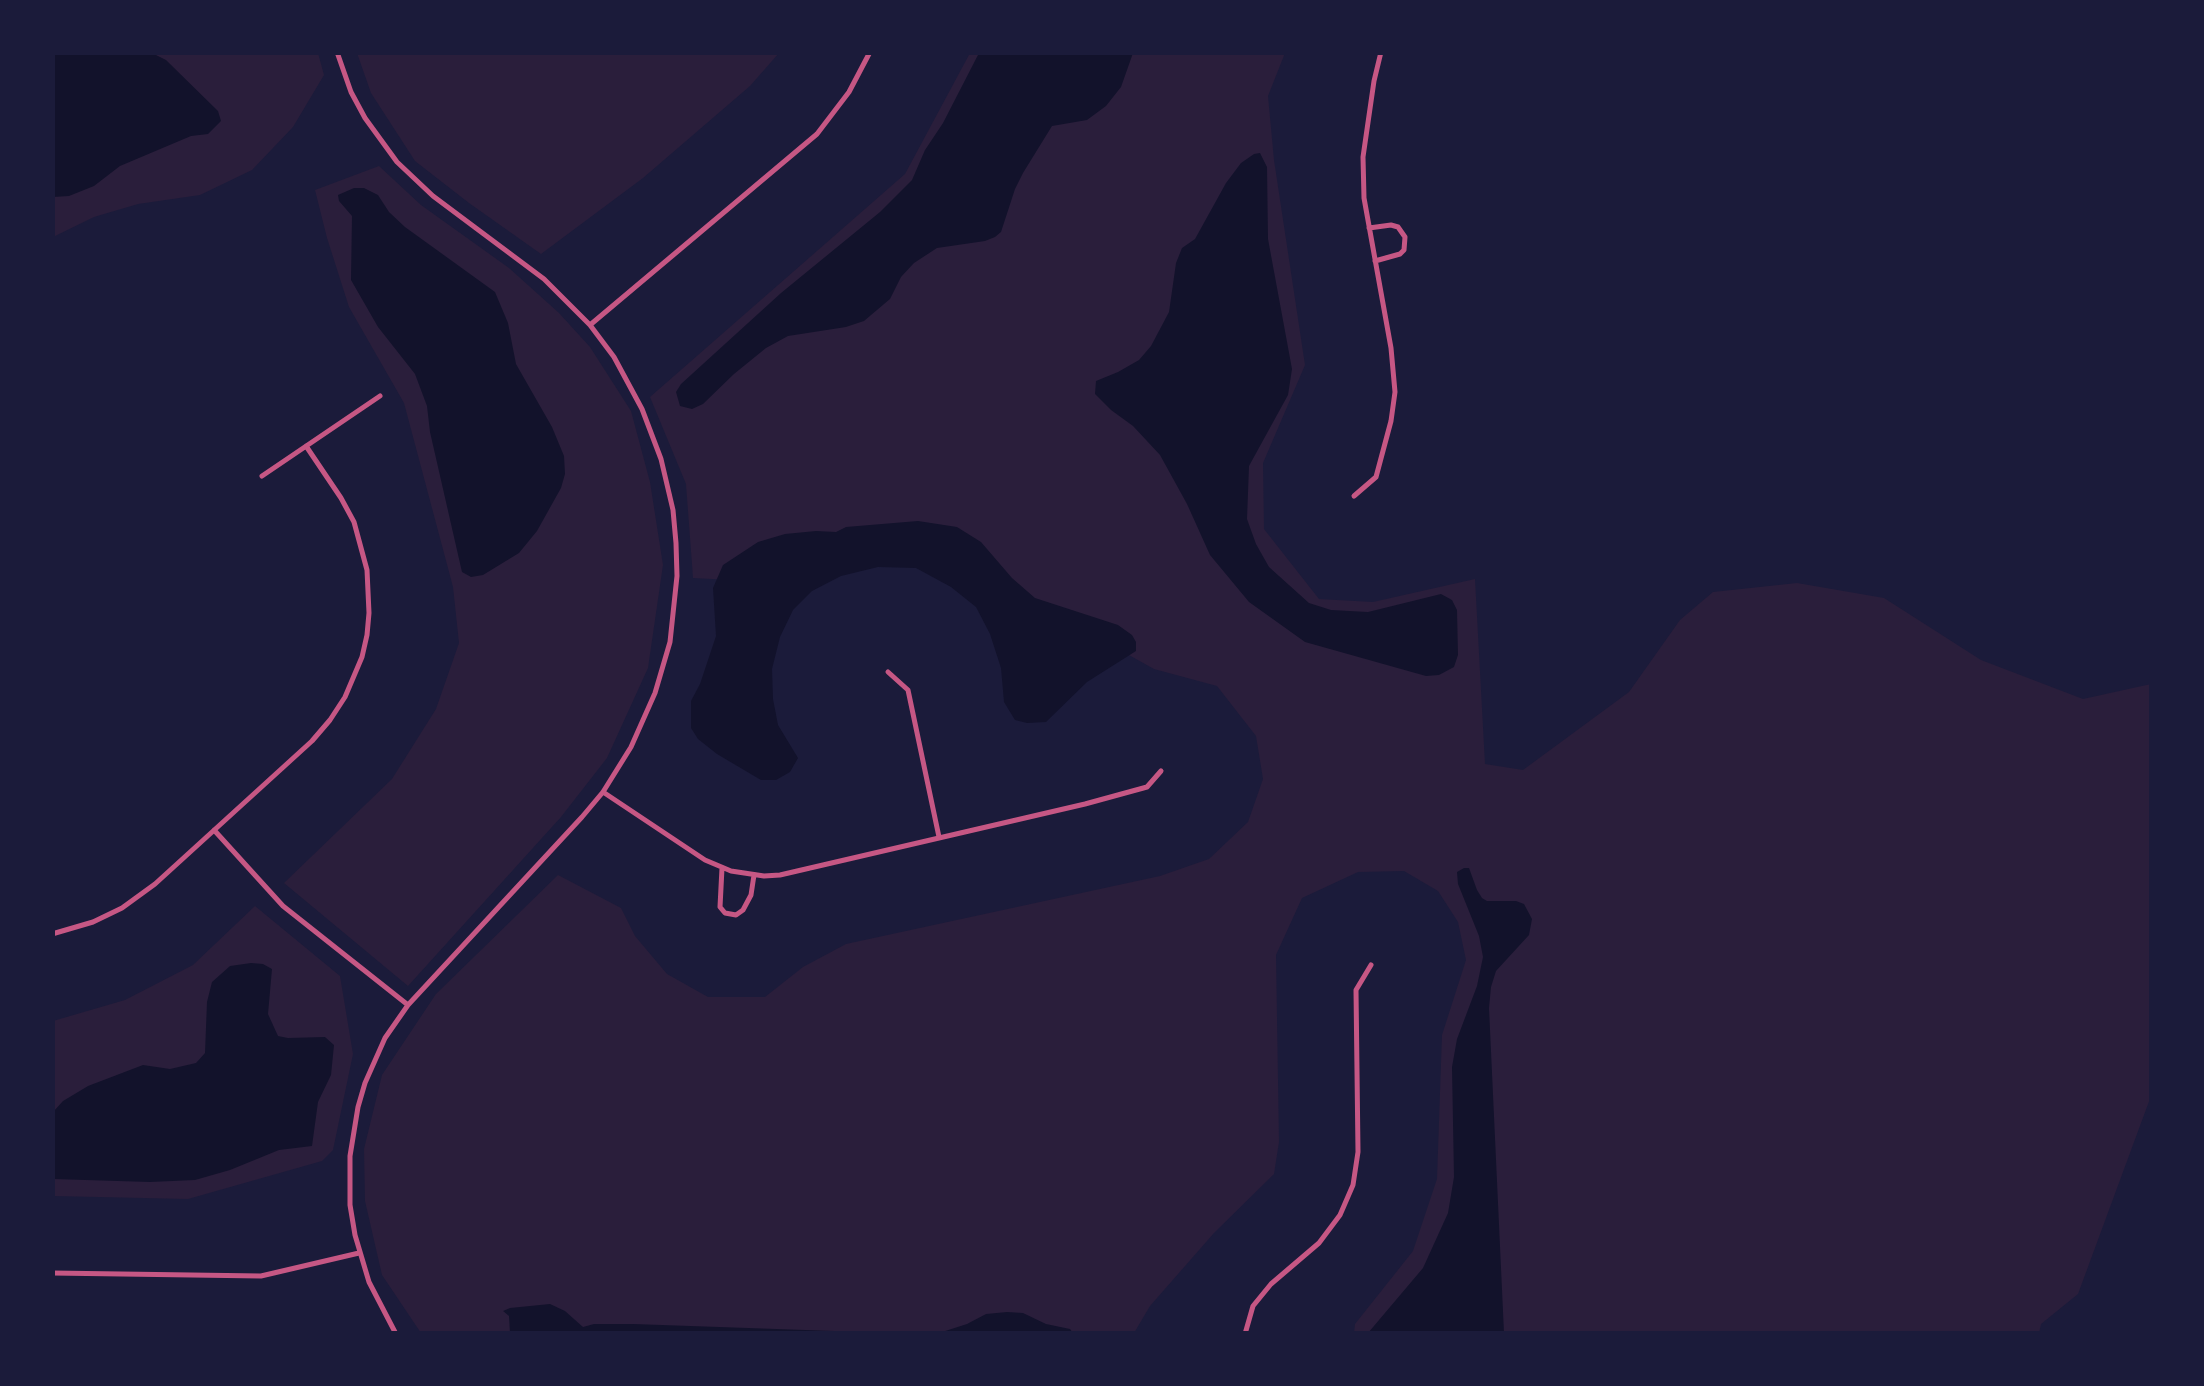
<!DOCTYPE html>
<style>
body{margin:0}
#map{position:relative;width:2204px;height:1386px;overflow:hidden;background:#1b1b3a;font-family:Literata,serif}
canvas{display:block}
.frame{position:absolute;inset:0;border:55px solid #1b1b3a;pointer-events:none}
</style>
<div id="map">
<canvas width="2204" height="1386"></canvas>
<div class="frame"></div>
</div>
<script>
const context = document.querySelector('canvas').getContext('2d');
context.lineJoin = 'round';
function fillPath(path, color) { context.fillStyle = color; context.fill(path, 'evenodd'); }
const toPath = rows => new Path2D(rows.map(r => 'M' + r).join(''));
function strokePath(path, color, width, dash) { context.strokeStyle = color; context.lineWidth = width; context.lineCap = dash ? 'butt' : 'round'; context.setLineDash(dash || []); context.stroke(path); }
fillPath(toPath([
 [53,53,318,53,324,75,293,127,252,170,200,195,138,204,94,217,53,237],
 [357,53,357,52,779,53,750,86,643,178,541,254,469,203,415,161,371,93],
 [970,53,1285,53,1268,96,1274,160,1305,365,1263,463,1264,529,1319,599,1373,602,1475,579,1485,764,1523,770,1629,692,1680,620,1713,592,1797,583,1884,598,1981,660,2083,699,2151,684,2151,1096,2078,1294,2041,1324,2039,1333,1354,1333,1355,1324,1413,1251,1437,1179,1442,1035,1466,960,1458,922,1438,891,1404,871,1358,872,1302,898,1276,955,1279,1142,1274,1174,1214,1233,1150,1306,1134,1333,421,1333,382,1275,365,1201,364,1149,382,1075,436,994,558,875,621,908,635,936,667,974,708,997,765,997,803,967,846,944,1160,876,1209,859,1248,822,1263,779,1256,736,1217,686,1154,669,967,565,855,551,749,581,693,578,686,484,650,397,905,174],
 [379,166,421,205,509,268,559,313,590,347,631,411,650,482,663,565,648,668,607,758,561,817,408,986,284,883,392,779,436,709,459,643,453,587,404,403,349,307,327,238,315,190],
 [255,906,340,976,353,1054,333,1150,322,1161,188,1199,53,1196,53,1021,125,1000,193,965]
]), '#2a1e3b');
fillPath(toPath([
 [53,52,152,53,166,60,218,111,221,121,208,134,191,136,120,166,94,186,69,196,53,197],
 [979,53,1133,53,1121,87,1106,106,1087,120,1052,126,1023,173,1015,189,1001,232,995,237,985,241,937,248,914,263,901,277,890,299,864,321,846,327,788,336,766,348,734,374,703,404,692,409,680,406,676,392,681,384,781,293,880,212,912,180,925,150,943,123],
 [1260,153,1267,167,1268,239,1292,369,1288,395,1249,466,1247,519,1256,544,1269,567,1309,603,1331,610,1368,612,1441,594,1452,600,1457,610,1458,655,1454,667,1439,675,1426,676,1305,642,1249,602,1210,555,1187,504,1160,455,1133,426,1111,410,1095,394,1096,381,1118,372,1139,360,1151,346,1169,312,1176,263,1182,248,1195,239,1226,183,1241,163,1254,154],
 [354,188,364,188,378,195,389,212,405,227,495,292,508,323,516,364,552,427,564,456,565,474,561,488,537,531,519,553,483,575,471,577,462,572,430,432,427,406,415,374,378,327,351,280,352,216,339,201,338,195],
 [918,521,957,527,981,542,1012,578,1035,598,1118,625,1132,635,1136,642,1136,651,1087,682,1046,722,1027,723,1015,720,1004,702,1001,668,990,634,976,607,951,587,916,568,878,567,841,576,812,591,793,610,780,637,772,669,773,699,778,725,798,758,790,772,776,780,761,780,717,754,698,739,691,728,691,701,700,684,716,636,713,588,723,565,758,542,785,534,816,531,836,532,846,527],
 [1464,868,1469,868,1477,890,1482,898,1487,901,1516,901,1524,904,1532,919,1529,935,1496,971,1491,987,1489,1008,1504,1333,1368,1333,1423,1268,1448,1213,1454,1177,1452,1067,1457,1039,1477,986,1483,957,1479,936,1458,884,1457,872],
 [251,963,263,964,272,969,268,1014,278,1036,288,1038,325,1037,334,1045,331,1075,318,1102,312,1146,279,1150,230,1170,195,1180,150,1182,53,1179,53,1112,63,1101,88,1086,143,1065,170,1069,196,1063,205,1053,207,1002,212,982,230,966],
 [550,1304,565,1311,583,1327,594,1324,633,1324,891,1333,510,1333,509,1316,503,1311,510,1308],
 [1007,1312,1023,1313,1046,1324,1070,1329,1073,1333,939,1333,967,1324,986,1314]
]), '#12122b');
strokePath(toPath([
 [337,52,351,92,365,118,397,162,433,196,544,279,590,325,614,357,642,409,661,459,673,510,676,543,677,576,670,642,655,693,631,747,603,792,582,817,408,1005,385,1038,365,1083,358,1107,350,1156,350,1205,355,1235,369,1282,396,1334],
 [1369,228,1391,225,1398,227,1405,237,1404,250,1400,254,1375,261],
 [590,325,817,134,849,92,870,52],
 [262,476,380,396],
 [1354,496,1376,477,1391,421,1395,392,1391,348,1364,198,1363,157,1374,81,1381,52],
 [888,672,908,690,939,837],
 [603,792,705,860,731,871,764,876,780,875,1085,804,1147,787,1161,771],
 [214,830,283,906,408,1005],
 [722,868,720,907,725,913,736,915,743,910,751,895,754,875],
 [52,934,93,922,122,908,155,884,312,741,330,720,345,697,362,657,367,635,369,613,367,570,354,522,341,498,306,446],
 [52,1273,261,1276,359,1253],
 [1245,1334,1253,1306,1271,1284,1319,1243,1340,1215,1353,1185,1358,1152,1356,990,1371,965]
]), '#c65784', 5);
</script>
